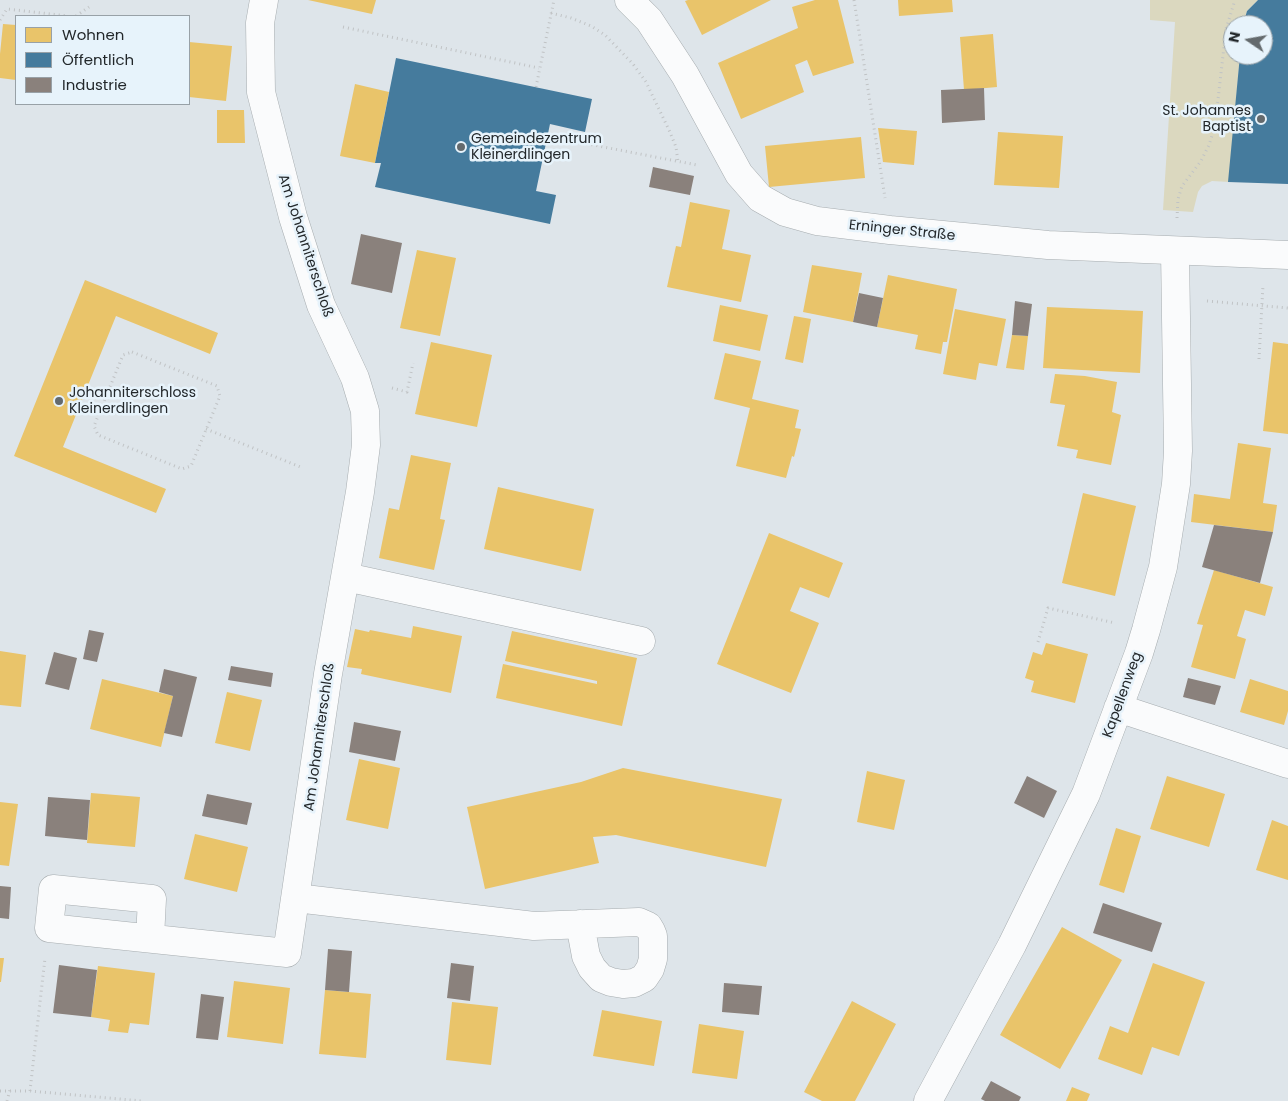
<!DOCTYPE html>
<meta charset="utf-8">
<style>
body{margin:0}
#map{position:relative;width:1288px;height:1101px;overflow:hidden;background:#dee5ea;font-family:Poppins,sans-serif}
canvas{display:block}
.legend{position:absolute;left:15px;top:15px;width:175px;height:90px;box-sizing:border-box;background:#e7f3fb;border:1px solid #98a1a7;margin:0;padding:6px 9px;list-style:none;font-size:15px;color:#22272a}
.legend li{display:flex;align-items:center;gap:10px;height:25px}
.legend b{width:25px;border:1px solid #98a1a7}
.north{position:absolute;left:1223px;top:15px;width:50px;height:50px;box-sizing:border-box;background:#e7f3fb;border:1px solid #98a1a7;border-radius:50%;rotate:282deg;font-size:14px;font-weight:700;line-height:20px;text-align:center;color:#22272a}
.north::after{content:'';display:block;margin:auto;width:18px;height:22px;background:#646a6d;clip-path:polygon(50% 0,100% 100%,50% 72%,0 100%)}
</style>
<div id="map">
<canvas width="1288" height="1101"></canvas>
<ul class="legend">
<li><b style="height:14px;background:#e9c46a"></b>Wohnen</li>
<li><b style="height:14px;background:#457b9d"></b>Öffentlich</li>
<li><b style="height:14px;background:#8a817c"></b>Industrie</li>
</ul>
<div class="north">N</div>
</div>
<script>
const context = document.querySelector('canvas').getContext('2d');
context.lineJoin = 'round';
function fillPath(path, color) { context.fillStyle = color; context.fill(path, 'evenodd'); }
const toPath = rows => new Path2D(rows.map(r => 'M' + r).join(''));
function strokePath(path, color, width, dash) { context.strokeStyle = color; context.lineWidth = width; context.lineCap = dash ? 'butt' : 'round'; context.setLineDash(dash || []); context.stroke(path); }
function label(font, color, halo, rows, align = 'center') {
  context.font = font + ' Poppins,sans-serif'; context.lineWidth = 5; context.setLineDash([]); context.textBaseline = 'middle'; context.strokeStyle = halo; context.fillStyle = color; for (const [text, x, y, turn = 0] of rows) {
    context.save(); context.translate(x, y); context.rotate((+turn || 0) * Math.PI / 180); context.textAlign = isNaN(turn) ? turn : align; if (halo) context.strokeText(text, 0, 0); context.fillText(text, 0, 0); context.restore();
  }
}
fillPath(toPath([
 [1150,0,1258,0,1247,11,1243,25,1233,25,1233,55,1240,55,1229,182,1212,181,1202,186,1198,192,1193,212,1163,210,1175,22,1150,20]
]), '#dbd8bf');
fillPath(toPath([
 [308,0,376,0,372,14],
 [688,0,771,0,702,35,685,1],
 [815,0,838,0,854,63,813,76,807,60,795,65,804,92,741,119,718,63,798,28,792,7],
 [898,0,952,0,953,12,899,16],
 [3,24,16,25,16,80,0,78,0,54],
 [993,34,997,87,964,90,960,37],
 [189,42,232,46,226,101,189,97],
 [355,84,389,92,375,163,340,156],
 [217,110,244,110,245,143,217,143],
 [878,128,917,131,914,165,883,162],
 [998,132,1063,136,1059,188,994,185],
 [861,137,865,178,769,187,765,146],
 [690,202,730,210,722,249,751,255,741,302,667,287,676,246,681,247],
 [417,250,456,258,440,336,400,328],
 [812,265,862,273,853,322,803,312],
 [888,275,957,289,947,342,943,342,941,354,915,349,918,335,877,327],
 [85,280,218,333,210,354,116,316,63,447,166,489,156,513,14,456],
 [720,305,768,315,760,351,713,341],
 [1047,307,1143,311,1140,373,1043,368],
 [955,309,1006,319,997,366,979,363,976,380,943,374],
 [794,316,811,319,803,363,785,359],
 [1012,335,1028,336,1024,370,1006,368],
 [431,342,492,355,477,427,415,414],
 [1273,342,1288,344,1288,434,1263,431],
 [725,353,761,361,752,399,799,410,795,428,801,429,794,457,792,456,786,478,736,466,750,408,714,399],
 [1055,374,1085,376,1117,382,1112,412,1121,415,1111,465,1076,458,1078,450,1057,446,1065,405,1050,403],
 [1238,443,1271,448,1263,503,1277,505,1273,532,1191,522,1194,494,1230,499],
 [411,455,451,463,441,513,440,519,445,520,434,570,379,558,389,508,399,510],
 [498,487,594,509,581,571,484,549],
 [1083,493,1136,506,1115,596,1062,583],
 [769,533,843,563,829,598,800,587,790,611,819,623,791,693,717,664],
 [1214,570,1273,587,1265,616,1245,610,1237,636,1246,639,1235,679,1191,667,1203,625,1197,624],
 [413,626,462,636,451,693,361,674,362,669,347,667,355,629,369,632,370,630,411,638],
 [512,631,637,658,622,726,496,698,503,664,597,684,597,681,505,661],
 [1046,643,1088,654,1075,703,1031,692,1034,681,1025,678,1033,652,1042,655],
 [0,651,26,655,21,707,0,705],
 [102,679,173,696,161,747,90,729],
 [1250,679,1288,691,1288,711,1284,725,1240,712],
 [227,692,262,700,250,751,215,743],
 [359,759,400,768,388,829,346,820],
 [623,768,782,799,766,867,616,835,593,837,599,863,485,889,467,807,581,782],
 [867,771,905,780,894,830,857,822],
 [1167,776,1225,794,1209,847,1150,829],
 [91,793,140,797,135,847,87,843],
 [0,802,18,804,9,866,0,865],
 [1272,820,1288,826,1288,880,1256,870],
 [1116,828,1141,836,1124,893,1099,885],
 [195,834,248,847,237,892,184,879],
 [1062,927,1122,960,1060,1069,1000,1035],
 [0,958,4,958,1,982,0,982],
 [1153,963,1205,982,1179,1056,1152,1047,1142,1075,1098,1059,1110,1026,1128,1033],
 [98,966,155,973,149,1025,130,1023,128,1033,108,1031,110,1020,91,1017],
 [234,981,290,988,283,1044,227,1037],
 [325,990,371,994,366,1058,319,1054],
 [852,1001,896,1024,855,1101,822,1101,804,1092],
 [452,1002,498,1007,491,1065,446,1060],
 [602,1010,662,1021,654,1066,593,1056],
 [699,1024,744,1031,737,1079,692,1073],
 [1072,1087,1090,1094,1087,1101,1066,1101]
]), '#e9c46a');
fillPath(toPath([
 [1258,0,1288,0,1288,184,1228,182,1240,55,1263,55,1263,25,1243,25,1247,11],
 [396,58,592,99,585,132,550,124,536,191,556,195,550,224,375,187,381,163,375,163]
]), '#457b9d');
fillPath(toPath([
 [984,88,985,120,942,123,941,90],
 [653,167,694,176,690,195,649,187],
 [361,234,402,243,392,293,351,284],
 [859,293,883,298,877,327,853,322],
 [1015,301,1032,304,1028,336,1012,335],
 [1214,525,1273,532,1260,583,1202,567],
 [89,630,104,633,97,662,83,659],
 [54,652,77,658,69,690,45,684],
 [231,666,273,673,271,687,228,680],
 [164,669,197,677,182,737,164,733,173,696,159,692],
 [1188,678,1221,686,1215,705,1183,697],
 [354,722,401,731,395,761,349,752],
 [1027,776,1057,791,1044,818,1014,803],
 [207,794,252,803,247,825,202,816],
 [48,797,90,800,87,840,45,836],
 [0,886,11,887,9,919,0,918],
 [1103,903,1162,923,1152,952,1093,933],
 [328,949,352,951,349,992,325,990],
 [451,963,474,966,470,1001,447,998],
 [59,965,97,970,91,1017,53,1013],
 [724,983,762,986,759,1015,722,1012],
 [201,994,224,997,218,1040,196,1038],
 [991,1081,1021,1097,1019,1101,985,1101,981,1099]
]), '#8a817c');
const street = toPath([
 [346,577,641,641],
 [1118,708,1288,764],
 [296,898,534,926,639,922,648,926,651,931,653,936,653,959,650,969,644,978,634,983,623,984,611,982,601,978,592,968,586,956,580,924],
 [150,938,152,899,53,889,49,928,287,953,328,674,360,492,366,445,365,411,355,378,321,305,293,217,261,92,260,23,264,0],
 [928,1101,1012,945,1086,794,1139,653,1146,630,1163,567,1176,484,1178,451,1175,251]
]);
const secondary = toPath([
 [629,0,649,20,685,75,739,174,760,198,785,212,817,221,890,230,1048,245,1288,255]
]);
strokePath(street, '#a6acaf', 29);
strokePath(secondary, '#a6acaf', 29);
strokePath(toPath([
 [854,0,885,198],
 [551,13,571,18,591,26,605,35,633,64,646,82,669,130,676,147,678,162],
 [76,16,89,7],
 [0,20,7,9,68,16],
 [343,27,539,68],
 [536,87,554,0],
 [562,139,697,165],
 [1177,218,1178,199,1182,186,1201,161,1209,145,1215,126,1226,29,1235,0],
 [1207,301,1288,308],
 [132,352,217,386,220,396,191,466,182,469,98,435,94,426,123,355,132,352],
 [1259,359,1263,285],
 [392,388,407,392,413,363],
 [206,429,303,468],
 [1038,642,1048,608,1115,623],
 [0,1091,30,1091,142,1101],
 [30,1091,45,958],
 [7,1101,10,1090]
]), '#c0c3c5', 3, [1, 4]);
strokePath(street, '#fafbfc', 28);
strokePath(secondary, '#fafbfc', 28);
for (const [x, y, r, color] of [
 [1261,119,5,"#646a6d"],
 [461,147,5,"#646a6d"],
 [59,401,5,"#646a6d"]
]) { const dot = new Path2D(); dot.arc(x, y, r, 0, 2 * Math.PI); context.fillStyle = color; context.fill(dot); strokePath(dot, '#e7f3fb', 2); }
label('14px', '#22272a', '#e7f3fb', [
 ["St. Johannes",1251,111,"right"],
 ["Baptist",1251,127,"right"],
 ["Gemeindezentrum",471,139],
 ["Kleinerdlingen",471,155],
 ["Johanniterschloss",69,393],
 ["Kleinerdlingen",69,409]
], 'left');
label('14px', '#22272a', '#e7f3fb', [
 ["Erninger Straße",902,231,6],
 ["Am Johanniterschloß",305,246,72],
 ["Kapellenweg",1123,695,-70],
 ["Am Johanniterschloß",320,737,-82]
]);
</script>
